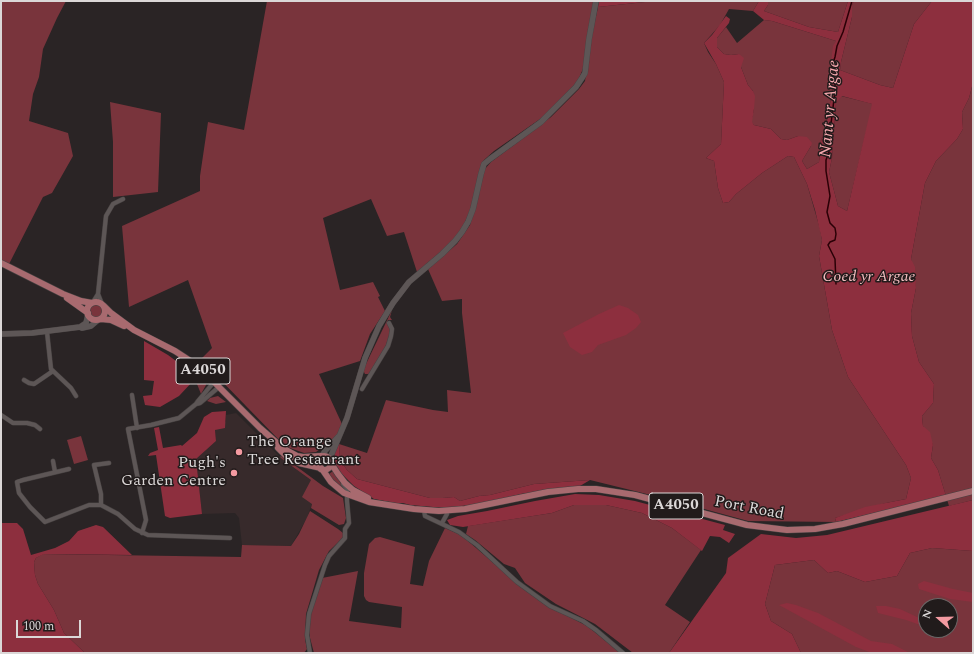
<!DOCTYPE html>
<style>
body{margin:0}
#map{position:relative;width:974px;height:654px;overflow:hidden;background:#2a2425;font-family:Spectral,serif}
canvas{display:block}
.frame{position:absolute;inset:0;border:2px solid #dbd7d7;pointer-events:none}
.north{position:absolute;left:918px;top:598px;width:40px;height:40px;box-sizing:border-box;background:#211b1b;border:1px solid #6b6666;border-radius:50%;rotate:290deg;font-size:11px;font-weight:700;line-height:16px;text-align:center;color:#dbd7d7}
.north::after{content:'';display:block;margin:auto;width:14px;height:18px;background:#f49aa1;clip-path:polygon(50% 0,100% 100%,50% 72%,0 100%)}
.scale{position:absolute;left:16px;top:620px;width:65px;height:18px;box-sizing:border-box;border:2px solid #dbd7d7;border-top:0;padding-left:5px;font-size:12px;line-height:14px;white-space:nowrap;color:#dbd7d7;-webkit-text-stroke:3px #211b1b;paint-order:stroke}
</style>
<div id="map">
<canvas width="974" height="654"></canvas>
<div class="frame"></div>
<div class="north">N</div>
<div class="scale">100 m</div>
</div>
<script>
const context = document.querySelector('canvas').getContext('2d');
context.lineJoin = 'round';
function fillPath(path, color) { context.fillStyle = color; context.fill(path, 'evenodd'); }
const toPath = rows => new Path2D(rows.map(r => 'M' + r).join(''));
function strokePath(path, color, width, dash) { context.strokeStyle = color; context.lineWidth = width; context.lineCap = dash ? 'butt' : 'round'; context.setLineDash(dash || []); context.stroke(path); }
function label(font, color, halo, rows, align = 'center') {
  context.font = font + ' Spectral,serif'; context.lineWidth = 3; context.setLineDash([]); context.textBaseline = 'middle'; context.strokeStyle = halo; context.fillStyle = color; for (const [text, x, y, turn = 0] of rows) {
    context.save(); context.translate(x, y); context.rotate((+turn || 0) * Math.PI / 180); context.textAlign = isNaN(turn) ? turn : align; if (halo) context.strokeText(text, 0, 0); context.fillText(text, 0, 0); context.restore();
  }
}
fillPath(toPath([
 [236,413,282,459,311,480,312,504,307,518,291,546,242,545,239,518,235,513,202,514,196,459,216,441,215,430,226,421,226,415]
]), '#372a2b');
fillPath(toPath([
 [1,1,66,1,57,18,43,49,39,77,33,94,29,121,68,133,73,156,52,193,43,197,7,268,1,266],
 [267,1,594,1,584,66,578,81,543,117,494,151,484,160,471,208,463,227,449,245,417,272,404,232,387,236,371,199,323,218,340,290,373,282,380,296,378,297,385,311,370,334,360,361,319,374,342,424,338,434,330,442,316,452,304,453,290,448,283,444,208,367,200,360,212,348,188,280,129,307,122,226,200,191,200,176,208,122,244,130],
 [654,1,759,1,753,11,729,9,720,25,704,43,708,52,716,64,724,82,721,144,706,158,714,161,718,188,723,203,729,202,736,194,762,173,788,156,794,157,807,184,820,229,822,240,819,256,832,330,848,377,906,465,911,478,906,499,886,503,835,518,836,522,748,521,675,501,590,480,534,484,490,495,479,496,460,501,454,497,443,498,430,498,357,479,347,470,340,460,339,444,367,453,386,400,433,410,448,412,447,390,471,393,462,313,462,299,442,301,428,269,457,244,470,225,484,170,491,162,551,117,579,89,585,81,590,44,598,7],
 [768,1,848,1,838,32,809,27,764,11,768,5],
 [854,1,932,1,914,24,893,88,880,85,840,70,841,62,852,17,852,5],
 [764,20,772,21,836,41,831,73,833,88,826,125,821,141,819,162,807,169,802,161,811,146,798,136,787,140,781,139,771,129,754,125,751,122,754,109,753,91,748,85,741,67,739,54,731,55,724,54,717,47,717,38,726,27,737,43],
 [973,83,973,500,949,506,938,470,931,458,933,445,923,426,922,416,933,403,934,384,919,362,912,336,911,313,916,288,911,259,925,183,936,161,957,139,963,129,962,112,969,98],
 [841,96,873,104,847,211,838,206,829,172,832,158,836,103],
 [110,102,161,113,158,192,113,197,113,142],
 '90 311a6 6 0 1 1 12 0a6 6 0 1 1-12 0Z',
 [392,310,390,317,392,320,388,320,387,322,390,329,390,335,385,348,369,374,365,374,363,370,366,364],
 [199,375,205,381,206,385,201,394,197,384],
 [218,396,226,402,216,404,207,401,210,398],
 [81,436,88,460,74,464,67,440],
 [281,456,300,469,323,486,343,498,346,518,344,524,339,525,311,508,312,504,302,497,311,480,282,459,280,457],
 [333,471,345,489,345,491,334,482,329,474],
 [574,505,606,505,642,513,672,528,701,550,665,605,690,622,669,653,633,653,595,624,556,604,525,583,515,568,504,564,475,540,466,534,468,526,552,513],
 [310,511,338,529,343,533,344,537,329,551,319,570,306,614,305,639,307,649,304,653,85,653,64,633,54,610,38,584,35,575,34,562,36,558,43,554,241,557,242,545,291,546,299,534],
 [445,528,461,535,525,590,566,615,587,626,621,653,314,653,310,638,308,626,311,613,322,578,358,571,349,621,401,628,402,607,369,602,366,600,364,596,364,573,369,544,375,538,380,537,415,547,410,584,423,586,429,561],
 [932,548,973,551,973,653,801,653,792,634,771,621,765,604,775,565,814,560,828,573,837,571,865,582,897,576,910,553],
 [926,606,950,606,950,630,926,630]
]), '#79343c');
fillPath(toPath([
 [599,1,654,1,598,7],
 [759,1,768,1,768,5,764,11,809,27,838,32,848,1,854,1,852,5,852,17,841,62,840,70,880,85,893,88,914,24,932,1,973,1,973,83,969,98,962,112,963,129,957,139,936,161,925,183,911,259,915,267,916,288,911,313,912,336,919,362,934,384,933,403,922,416,923,426,930,432,933,445,931,458,938,470,946,496,836,522,835,518,865,507,906,499,911,478,906,465,848,377,832,330,819,256,822,240,815,210,807,184,794,157,788,156,762,173,736,194,729,202,723,203,718,188,714,161,706,158,721,144,724,82,716,64,704,43,712,35,726,16,730,19,729,23,717,38,717,47,724,54,731,55,739,54,744,58,741,67,748,85,753,91,755,96,754,109,752,122,754,125,771,129,781,139,787,140,798,136,807,137,812,143,811,146,802,161,807,169,819,162,821,141,826,125,833,88,831,73,831,62,833,46,836,41,772,21,764,20,753,11],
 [842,96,872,104,847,211,838,206,829,172,832,158,836,103],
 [619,305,628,308,638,315,641,322,636,328,626,335,598,345,592,352,582,355,570,347,563,333,599,314],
 [144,341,168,355,196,376,194,380,179,396,160,407,145,405,143,396,152,395,154,381,144,380],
 [226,411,225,428,215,430,216,441,196,459,202,514,170,518,165,516,156,455,148,456,150,453,158,450,154,428,159,427,163,448,181,445,182,446,197,433,204,417,212,412],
 [339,444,340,460,347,470,357,479,430,498,443,498,454,497,460,501,479,496,490,495,534,484,590,480,580,486,521,494,492,502,471,505,444,508,410,505,403,503,395,503,374,499,354,486,340,472,336,465,334,460,335,450],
 [575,494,599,495,635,501,725,525,723,530,735,534,729,543,720,537,710,536,702,551,672,528,642,513,606,505,574,505,552,513,463,527,450,525,447,520,458,516,487,511,535,501],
 [973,500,973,551,932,548,910,553,897,576,865,582,837,571,828,573,814,560,775,565,765,604,771,621,792,634,801,653,669,653,726,573,728,558,761,534,796,538,827,535],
 [1,523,17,523,23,529,31,555,55,548,69,541,78,531,96,525,103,527,132,555,44,554,36,558,34,562,35,575,38,584,54,610,64,633,85,653,1,653],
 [924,581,953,589,973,593,973,602,950,599,919,589,918,584],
 [787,603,796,605,818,613,871,641,892,644,910,653,872,653,856,647,779,605],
 [876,606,886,606,900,609,917,617,926,623,926,627,906,620,878,613]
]), '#8d2f3e');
strokePath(toPath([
 [836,284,835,259,828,245,830,242,835,240,836,234,835,228,830,223,827,212,830,196,826,171,826,160,829,152,826,136,830,132,835,91,835,79,832,73,832,66,835,57,837,46,843,32,852,1]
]), '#2a0006', 1.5);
const street = toPath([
 [98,294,102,304],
 [93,302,98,294,106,216,113,204,123,199],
 [47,332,51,369,71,388,76,396],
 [24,380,29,383,34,384,53,371],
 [362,389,388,346,391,336,392,329,389,323],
 [132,395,137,428],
 [196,404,198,401,214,382],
 [1,415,13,423,27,423,35,425,40,429],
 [53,461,55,472],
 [69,469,23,480,17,482,19,493,30,507,45,522,89,505,101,505,118,514,135,529,148,535,230,538],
 [101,505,101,494,94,465,109,463],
 [424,510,425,516,459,532,477,545,517,582,550,606,583,621,596,630,623,653],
 [442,523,447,514,447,511],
 [142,533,146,520,128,429,151,425,179,418,196,404,200,403,219,387],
 [310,653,307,635,309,614,325,565,329,556,345,538,345,529,349,523,347,501,347,489,343,484]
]);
const secondary = toPath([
 [80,327,86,323,88,315],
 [1,334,32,333,80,327,82,328,91,326,98,320],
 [322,456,325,451,338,437],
 [330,458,347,418,365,358,379,326,393,303,409,282,442,254,455,241,462,232,468,222,473,209,481,174,484,164,490,159,541,122,576,87,582,78,585,73,589,39,596,1]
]);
const primary = toPath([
 [1,263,63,294,81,301,92,303],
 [67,298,88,313],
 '87 311a9 9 0 1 1 18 0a9 9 0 1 1-18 0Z',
 [104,306,111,313,134,330,175,351,195,364,210,378,260,428,284,449,297,456,303,457,321,456],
 [101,319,111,320,124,326],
 [278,448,286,456,299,463,321,468],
 '317 463a7 7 0 1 1 14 0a7 7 0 1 1-14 0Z',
 [331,463,338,474,345,483,353,490,368,498],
 [322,469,331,482,344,493,369,502,414,509,439,511,465,509,548,492,578,489,596,489,635,495,747,525,787,530,815,529,843,524,973,491]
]);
strokePath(street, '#474242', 5);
strokePath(secondary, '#474242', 6);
strokePath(primary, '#474242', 7);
strokePath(street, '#5d5656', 4);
strokePath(secondary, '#5d5656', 5.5);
strokePath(primary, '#a86a6f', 6);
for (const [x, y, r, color] of [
 [239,452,4,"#f49aa1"],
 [234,473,4,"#f49aa1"]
]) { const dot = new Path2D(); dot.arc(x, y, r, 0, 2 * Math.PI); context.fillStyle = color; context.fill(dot); strokePath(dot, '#211b1b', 1.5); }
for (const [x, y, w] of [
 [203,371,54],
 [676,506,54]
]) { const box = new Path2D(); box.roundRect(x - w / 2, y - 13, w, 26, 3); context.fillStyle = '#211b1b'; context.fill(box); strokePath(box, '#dbd7d7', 1); }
label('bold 15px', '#dbd7d7', null, [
 ["A4050",203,371],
 ["A4050",676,506]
]);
label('italic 16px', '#f2bcbf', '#211b1b', [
 ["Coed yr Argae",869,278]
]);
label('16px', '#dbd7d7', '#211b1b', [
 ["The Orange",247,443],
 ["Tree Restaurant",247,461],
 ["Pugh's",226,464,"right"],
 ["Garden Centre",226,482,"right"]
], 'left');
label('16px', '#dbd7d7', '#211b1b', [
 ["Port Road",749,509,11]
]);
label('italic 17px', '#f7a8ae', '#211b1b', [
 ["Nant yr Argae",831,109,-85]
]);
</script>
